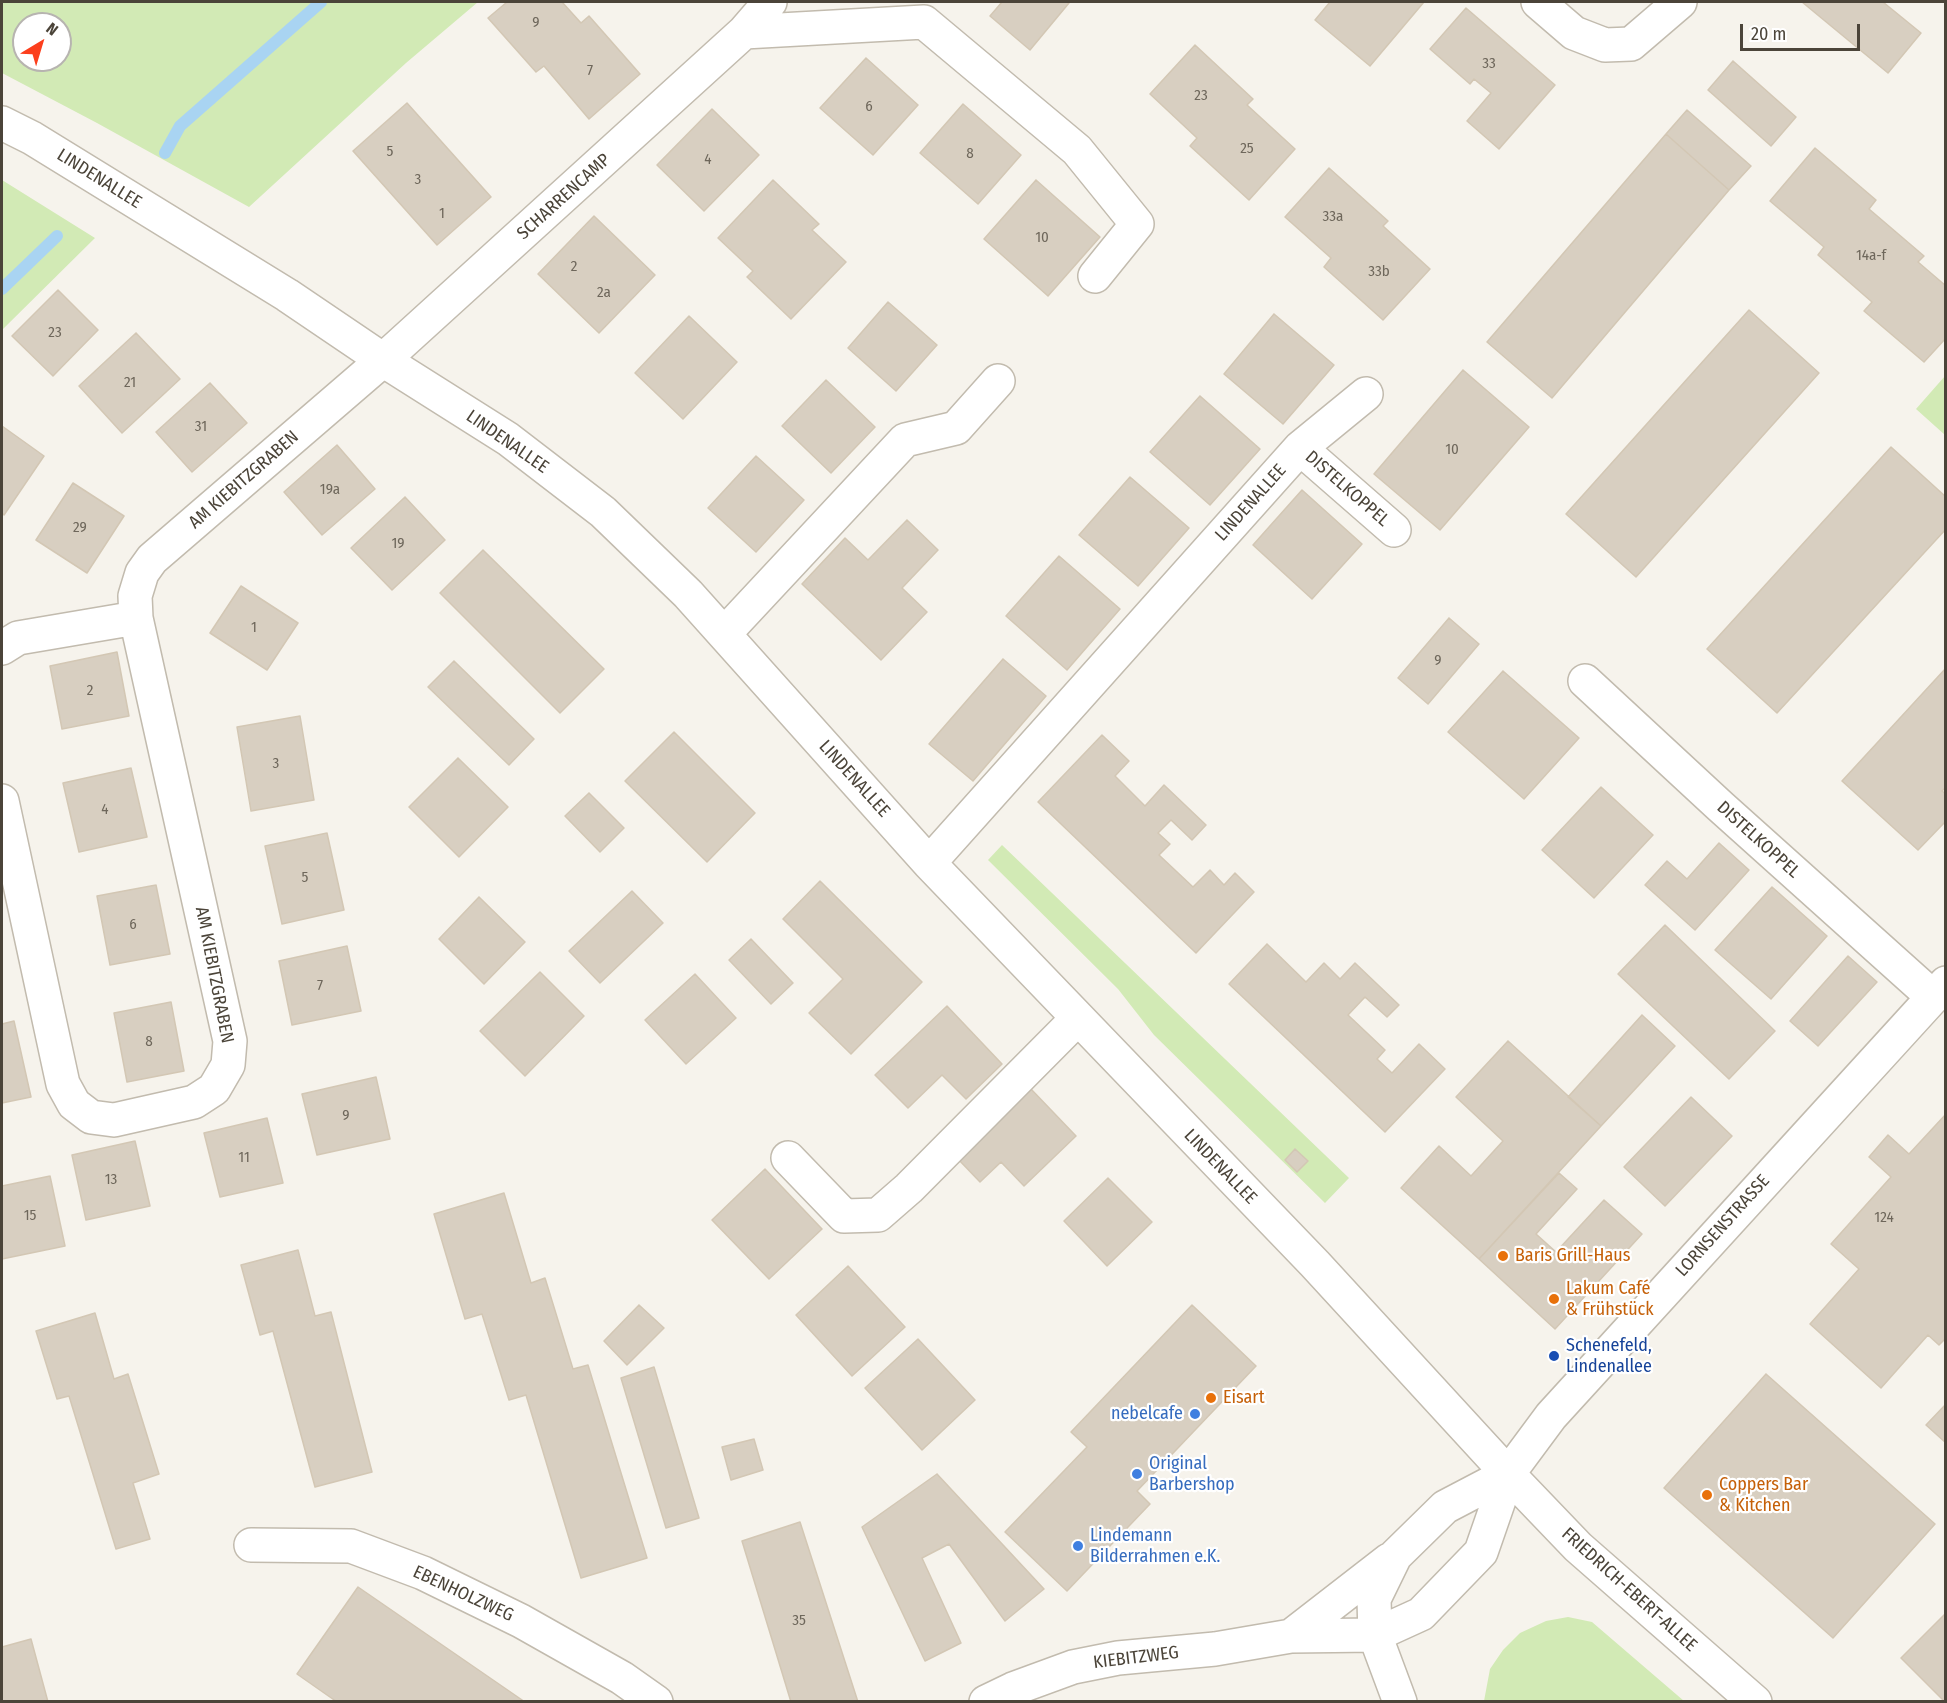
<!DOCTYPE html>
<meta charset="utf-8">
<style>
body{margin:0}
#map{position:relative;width:1947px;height:1703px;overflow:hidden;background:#f6f3ec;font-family:"Fira Sans Condensed",sans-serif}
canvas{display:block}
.frame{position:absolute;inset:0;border:3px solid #4b4439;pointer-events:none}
.north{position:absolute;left:12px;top:12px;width:60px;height:60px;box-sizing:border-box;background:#fff;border:2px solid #b7b4b0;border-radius:50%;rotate:38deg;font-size:16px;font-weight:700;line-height:24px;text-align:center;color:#4b4439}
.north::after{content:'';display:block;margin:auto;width:21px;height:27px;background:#fc3f1d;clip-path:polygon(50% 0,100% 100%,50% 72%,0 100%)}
.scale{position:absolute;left:1740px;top:24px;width:120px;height:27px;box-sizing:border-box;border:3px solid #4b4439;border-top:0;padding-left:8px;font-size:18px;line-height:21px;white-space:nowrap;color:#4b4439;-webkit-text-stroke:4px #fff;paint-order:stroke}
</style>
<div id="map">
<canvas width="1947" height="1703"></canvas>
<div class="frame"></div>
<div class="north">N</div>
<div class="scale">20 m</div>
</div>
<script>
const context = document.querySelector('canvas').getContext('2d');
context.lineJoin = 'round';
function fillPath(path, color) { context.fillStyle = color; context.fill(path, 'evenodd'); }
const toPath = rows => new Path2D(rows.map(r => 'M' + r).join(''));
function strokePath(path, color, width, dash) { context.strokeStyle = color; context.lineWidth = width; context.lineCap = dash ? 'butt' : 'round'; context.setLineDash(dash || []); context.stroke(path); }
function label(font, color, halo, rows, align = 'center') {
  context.font = font + ' "Fira Sans Condensed",sans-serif'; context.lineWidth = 4.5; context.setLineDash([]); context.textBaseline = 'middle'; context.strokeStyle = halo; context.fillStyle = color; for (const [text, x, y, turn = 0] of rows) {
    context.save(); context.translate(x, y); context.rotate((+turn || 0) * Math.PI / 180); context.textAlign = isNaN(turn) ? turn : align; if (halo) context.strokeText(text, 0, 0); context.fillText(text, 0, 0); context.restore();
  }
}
fillPath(toPath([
 [2,2,478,2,406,63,249,207,97,123,2,73],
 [24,24,60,24,60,60,24,60],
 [2,180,95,238,2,330],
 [1945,376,1945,435,1916,409],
 [1002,845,1349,1178,1325,1203,1154,1035,1118,989,988,860],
 [1568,1617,1592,1622,1684,1701,1484,1701,1490,1669,1503,1650,1520,1633,1546,1621]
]), '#d2eab5');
strokePath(toPath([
 [165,153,180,126,321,2],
 [2,289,57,236]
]), '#a9d4f2', 12);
const building = toPath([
 [507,2,562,2,581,23,589,16,640,74,589,119,544,66,536,72,488,18,507,2],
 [1002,2,1067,2,1069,3,1030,50,990,16,1002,2],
 [1330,2,1424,2,1370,66,1315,20,1330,2],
 [1802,2,1883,2,1921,33,1888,73,1802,2],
 [1466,8,1555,85,1499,149,1467,121,1491,93,1474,79,1470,84,1430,49,1466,8],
 [1195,45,1253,99,1247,105,1295,149,1249,200,1190,146,1197,138,1150,94,1195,45],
 [866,58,918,105,873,155,820,108,866,58],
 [1733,61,1796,117,1771,146,1708,90,1733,61],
 [407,103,491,197,437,245,353,151,407,103],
 [963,104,1021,155,978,204,920,153,963,104],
 [712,109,759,155,704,211,657,165,712,109],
 [1687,110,1751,166,1729,190,1666,134,1687,110],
 [1666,134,1729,190,1552,398,1487,342,1666,134],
 [1815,148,1876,200,1869,209,1924,256,1918,262,1946,286,1946,338,1924,362,1864,311,1872,302,1818,255,1824,247,1770,201,1815,148],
 [1329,168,1388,221,1383,226,1430,269,1383,320,1324,267,1331,258,1285,217,1329,168],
 [773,180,819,224,812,230,846,262,791,319,747,277,753,271,718,238,773,180],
 [1036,180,1100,237,1048,296,984,239,1036,180],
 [594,216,655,275,599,333,538,274,594,216],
 [58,290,98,330,53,376,12,336,58,290],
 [888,302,937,345,896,391,848,348,888,302],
 [1749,310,1819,373,1636,577,1566,514,1749,310],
 [1274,314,1334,365,1283,424,1224,374,1274,314],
 [689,316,737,362,683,419,635,373,689,316],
 [136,333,180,379,122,433,79,386,136,333],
 [1463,370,1529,427,1440,530,1374,474,1463,370],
 [826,380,875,427,831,473,782,426,826,380],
 [210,383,247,423,192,472,156,432,210,383],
 [1200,396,1260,449,1210,505,1150,452,1200,396],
 [2,426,44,456,4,515,2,513,2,426],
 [337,445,375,489,322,535,284,492,337,445],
 [1891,447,1946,497,1946,529,1777,713,1707,649,1891,447],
 [756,456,804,500,756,552,708,508,756,456],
 [1130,477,1189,528,1138,586,1079,535,1130,477],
 [73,483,124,516,87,573,36,540,73,483],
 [1302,490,1362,544,1312,599,1253,545,1302,490],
 [405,497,445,540,392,590,351,548,405,497],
 [907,520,938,550,902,588,927,612,881,660,802,584,845,538,868,560,907,520],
 [483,550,604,669,560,713,440,593,483,550],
 [1059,556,1120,609,1067,670,1006,616,1059,556],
 [241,586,298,623,267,670,210,633,241,586],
 [1449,618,1479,644,1428,704,1398,678,1449,618],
 [117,652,129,716,62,729,50,666,117,652],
 [1003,659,1046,696,973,781,929,744,1003,659],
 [454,661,534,739,509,765,428,687,454,661],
 [1946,668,1946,787,1942,791,1946,794,1946,821,1918,850,1842,781,1946,668],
 [1503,671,1579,738,1524,799,1448,732,1503,671],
 [300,716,314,800,251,811,237,727,300,716],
 [674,732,755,813,707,862,625,781,674,732],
 [1102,735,1129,761,1115,776,1145,806,1164,785,1206,825,1192,840,1171,820,1158,833,1170,844,1159,855,1193,887,1210,870,1224,885,1235,873,1254,892,1196,953,1038,802,1102,735],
 [458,758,508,807,459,857,409,807,458,758],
 [131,768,147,837,79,852,63,783,131,768],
 [1601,787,1653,835,1594,898,1542,850,1601,787],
 [589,793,624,828,600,852,565,816,589,793],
 [327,833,344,910,282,924,265,846,327,833],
 [1719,843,1749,870,1695,930,1645,885,1667,861,1687,879,1719,843],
 [820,881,922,982,851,1054,809,1013,843,979,783,919,820,881],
 [156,885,170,954,110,965,97,896,156,885],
 [1772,887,1827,936,1771,999,1715,950,1772,887],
 [632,891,663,923,600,983,569,951,632,891],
 [479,897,525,942,484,984,439,939,479,897],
 [1665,925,1775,1031,1729,1079,1618,974,1665,925],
 [751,939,793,983,771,1004,729,960,751,939],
 [1267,944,1306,982,1324,963,1340,979,1355,963,1399,1005,1387,1017,1365,997,1348,1015,1385,1050,1377,1059,1392,1073,1419,1044,1445,1069,1385,1132,1229,984,1267,944],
 [347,946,361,1011,292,1025,279,961,347,946],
 [1848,956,1877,982,1818,1046,1790,1021,1848,956],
 [540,972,584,1016,525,1076,480,1031,540,972],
 [695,974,736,1018,686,1064,645,1020,695,974],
 [171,1002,184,1071,127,1082,114,1013,171,1002],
 [947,1006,1002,1064,966,1099,942,1075,908,1108,875,1075,947,1006],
 [1642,1015,1675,1046,1601,1126,1568,1097,1642,1015],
 [14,1021,31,1097,2,1103,2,1024,14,1021],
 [1508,1041,1601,1126,1479,1259,1401,1188,1439,1146,1471,1176,1503,1141,1456,1097,1508,1041],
 [376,1077,390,1139,317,1155,302,1094,376,1077],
 [1030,1088,1076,1136,1024,1186,1001,1162,980,1182,957,1158,1030,1088],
 [1691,1097,1732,1136,1665,1206,1624,1167,1691,1097],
 [1946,1114,1946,1338,1939,1345,1928,1335,1881,1388,1810,1324,1859,1269,1831,1244,1891,1177,1869,1157,1888,1135,1909,1154,1946,1114],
 [267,1118,283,1183,220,1197,204,1133,267,1118],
 [135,1141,150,1206,86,1220,72,1155,135,1141],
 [1295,1149,1308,1161,1297,1172,1285,1160,1295,1149],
 [765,1169,822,1229,769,1279,712,1220,765,1169],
 [1559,1173,1577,1189,1536,1234,1556,1252,1604,1200,1642,1234,1555,1329,1479,1259,1559,1173],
 [50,1176,65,1246,2,1259,2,1186,50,1176],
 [1108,1178,1152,1222,1107,1266,1064,1221,1108,1178],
 [504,1193,531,1283,545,1278,573,1369,588,1365,647,1558,581,1578,526,1395,509,1400,482,1314,465,1319,434,1214,504,1193],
 [298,1250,315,1316,331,1312,372,1472,315,1487,273,1331,260,1335,241,1265,298,1250],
 [848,1266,905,1327,852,1376,796,1315,848,1266],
 [639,1305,664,1328,627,1365,604,1341,639,1305],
 [1192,1305,1256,1366,1137,1491,1150,1504,1067,1591,1005,1532,1087,1447,1071,1432,1192,1305],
 [95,1313,114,1379,128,1374,159,1474,133,1483,150,1539,116,1549,69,1396,57,1399,36,1331,95,1313],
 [918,1339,975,1400,922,1450,865,1388,918,1339],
 [654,1367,699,1518,666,1528,621,1378,654,1367],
 [1766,1374,1935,1524,1833,1638,1664,1488,1766,1374],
 [1946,1404,1946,1443,1926,1425,1946,1404],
 [754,1439,763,1470,731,1480,722,1447,754,1439],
 [937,1474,1044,1589,1005,1621,949,1544,922,1558,961,1643,925,1661,862,1527,937,1474],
 [800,1522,858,1702,791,1702,742,1541,800,1522],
 [358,1587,525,1702,337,1702,297,1674,358,1587],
 [1946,1613,1946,1702,1945,1702,1901,1658,1946,1613],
 [31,1639,48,1702,2,1702,2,1647,31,1639]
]);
fillPath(building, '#d8cfc1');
strokePath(building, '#d3c7b4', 1.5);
const minor = toPath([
 [1538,2,1574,33,1605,45,1631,44,1680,2],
 [744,32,770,2],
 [2,123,32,138,287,295,383,360,508,439,603,512,688,594,929,863,1315,1264,1508,1474,1578,1547,1755,1702],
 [1300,448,1394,530],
 [724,634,905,440,956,428,998,381],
 [2,648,18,638,136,618],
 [1585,681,1720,806,1933,997],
 [2,801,63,1084,74,1104,91,1117,114,1120,194,1102,214,1089,228,1065,230,1041,136,618,135,596,142,573,152,559,383,360,744,32,924,22,1077,150,1137,224,1095,276],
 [929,863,1300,448,1366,394],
 [788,1158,844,1216,878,1215,909,1188,1077,1019],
 [251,1545,351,1546,423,1573,521,1621,622,1678,656,1702],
 [1291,1636,1389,1560],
 [986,1702,1013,1689,1073,1667,1118,1658,1215,1649,1291,1636,1375,1635,1421,1614,1481,1552,1508,1474,1551,1416,1946,983],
 [1400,1702,1375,1635,1374,1599,1395,1556,1445,1507,1508,1474]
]);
strokePath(minor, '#c2bbae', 36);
strokePath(minor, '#fff', 33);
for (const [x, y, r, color] of [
 [1503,1256,6,"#e8710a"],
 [1554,1299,6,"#e8710a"],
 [1554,1356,6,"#1a4fb4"],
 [1211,1398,6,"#e8710a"],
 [1195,1414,6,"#3f7fe0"],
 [1137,1474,6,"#3f7fe0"],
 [1707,1495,6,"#e8710a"],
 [1078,1546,6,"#3f7fe0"]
]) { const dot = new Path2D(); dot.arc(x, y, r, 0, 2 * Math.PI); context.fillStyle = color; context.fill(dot); strokePath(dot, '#fff', 2); }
label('15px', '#6e675b', null, [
 ["9",536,23],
 ["33",1489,64],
 ["7",590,71],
 ["23",1201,96],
 ["6",869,107],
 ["25",1247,149],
 ["5",390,152],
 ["8",970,154],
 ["4",708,160],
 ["3",418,180],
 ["1",442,214],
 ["33a",1333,217],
 ["10",1042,238],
 ["14a-f",1871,256],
 ["2",574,267],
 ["33b",1379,272],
 ["2a",604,293],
 ["23",55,333],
 ["21",130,383],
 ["31",201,427],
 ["10",1452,450],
 ["19a",330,490],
 ["29",80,528],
 ["19",398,544],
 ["1",254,628],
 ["9",1438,661],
 ["2",90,691],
 ["3",276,764],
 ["4",105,810],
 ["5",305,878],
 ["6",133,925],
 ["7",320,986],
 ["8",149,1042],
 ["9",346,1116],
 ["11",244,1158],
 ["13",111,1180],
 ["15",30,1216],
 ["124",1884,1218],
 ["35",799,1621]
]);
label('18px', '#4b4439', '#fff', [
 ["LINDENALLEE",99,179,32],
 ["SCHARRENCAMP",564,197,-42],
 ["LINDENALLEE",507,442,35],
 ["AM KIEBITZGRABEN",244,480,-41],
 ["DISTELKOPPEL",1347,489,41],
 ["LINDENALLEE",1251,503,-48],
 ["LINDENALLEE",854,779,48],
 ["DISTELKOPPEL",1758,840,42],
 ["AM KIEBITZGRABEN",214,975,79],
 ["LINDENALLEE",1220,1167,46],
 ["LORNSENSTRASSE",1723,1226,-48],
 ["FRIEDRICH-EBERT-ALLEE",1629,1590,42],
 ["EBENHOLZWEG",463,1594,25],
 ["KIEBITZWEG",1136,1658,-7]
]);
label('18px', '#c56008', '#fff', [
 ["Baris Grill-Haus",1515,1256],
 ["Lakum Café",1566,1289],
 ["& Frühstück",1566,1310],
 ["Eisart",1223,1398],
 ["Coppers Bar",1719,1485],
 ["& Kitchen",1719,1506]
], 'left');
label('18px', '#164399', '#fff', [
 ["Schenefeld,",1566,1346],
 ["Lindenallee",1566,1367]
], 'left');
label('18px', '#366cbe', '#fff', [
 ["nebelcafe",1183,1414,"right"],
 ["Original",1149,1464],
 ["Barbershop",1149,1485],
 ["Lindemann",1090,1536],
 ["Bilderrahmen e.K.",1090,1557]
], 'left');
</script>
